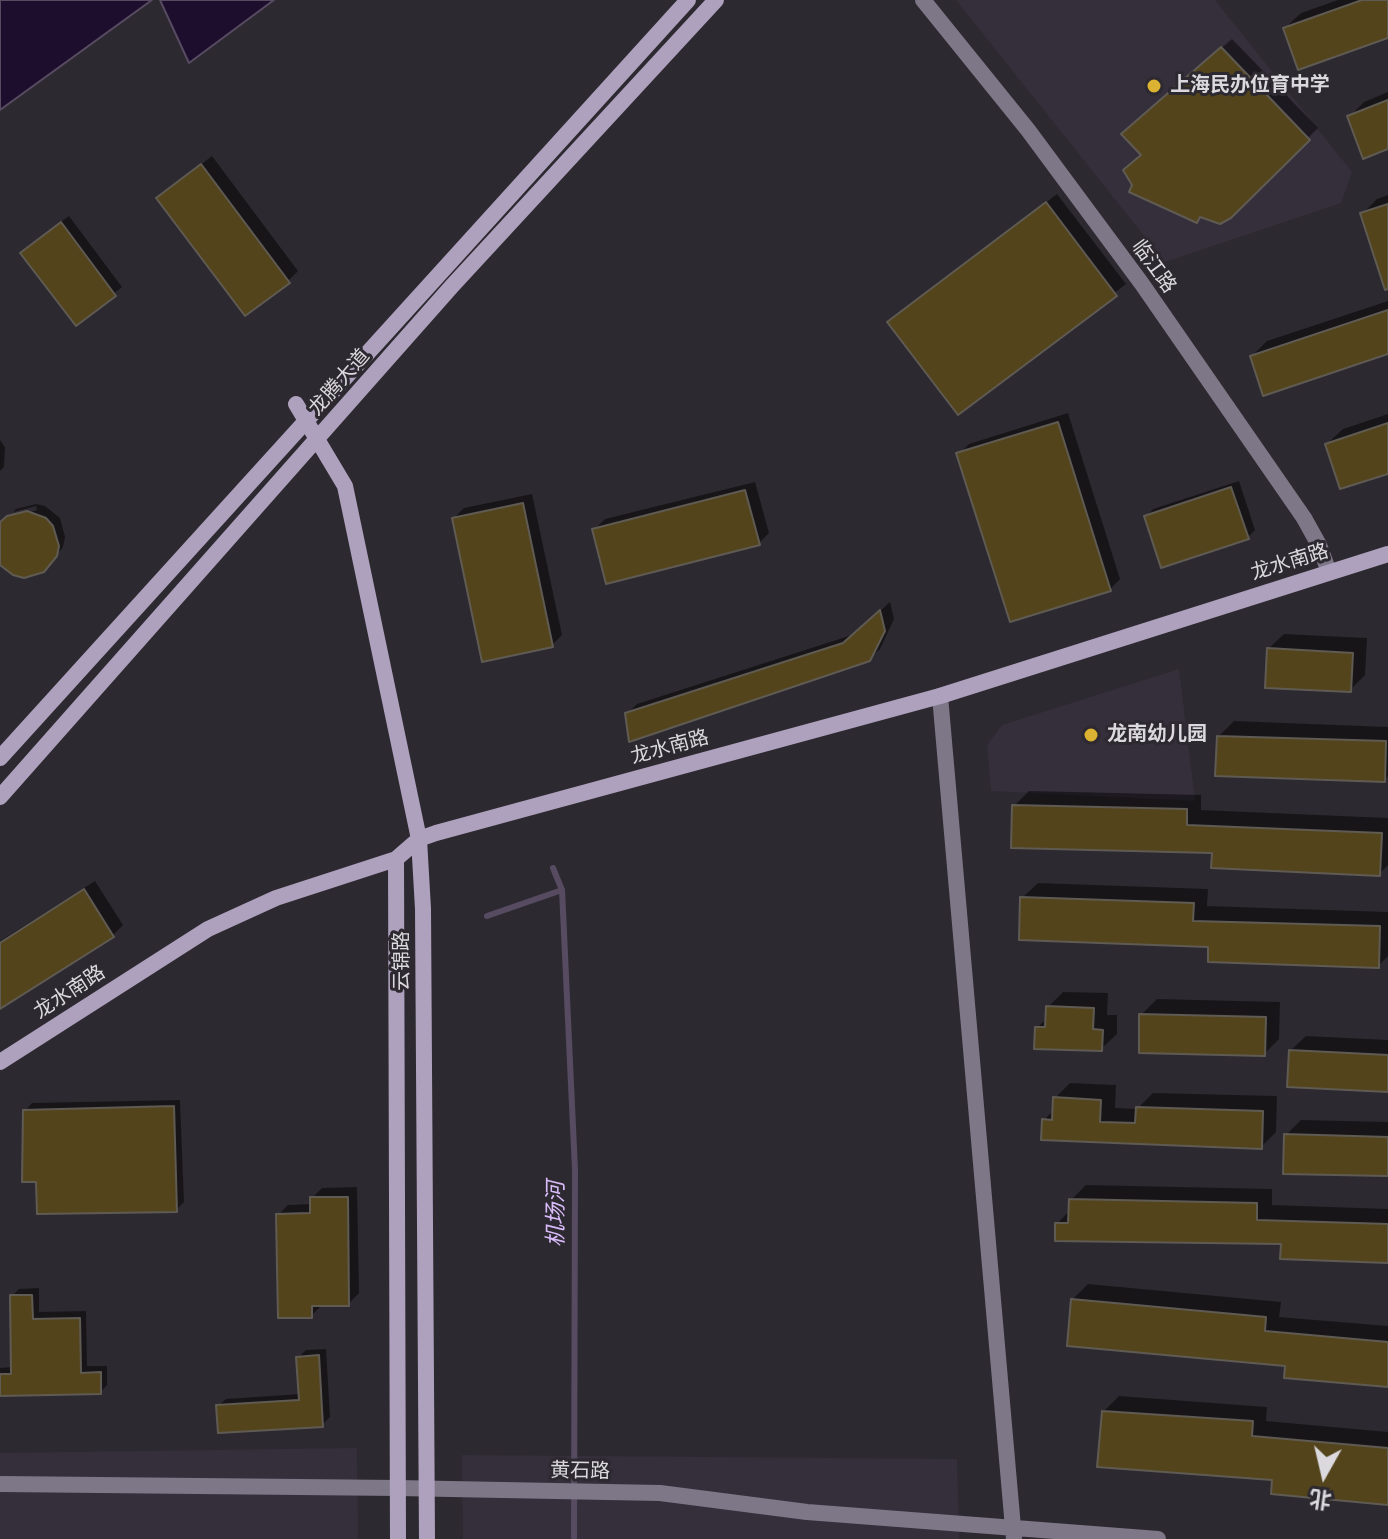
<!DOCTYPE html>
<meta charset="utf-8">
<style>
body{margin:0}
#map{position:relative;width:1388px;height:1539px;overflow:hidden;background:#2d2930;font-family:Roboto,"Noto Sans SC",sans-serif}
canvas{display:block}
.north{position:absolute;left:1284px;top:1435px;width:80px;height:80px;-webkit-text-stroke:6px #2d2930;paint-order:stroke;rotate:188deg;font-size:22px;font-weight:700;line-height:32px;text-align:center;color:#dbd9de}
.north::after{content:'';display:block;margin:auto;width:28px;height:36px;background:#dbd9de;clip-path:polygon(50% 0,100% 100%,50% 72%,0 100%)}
</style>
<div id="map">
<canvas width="1388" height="1539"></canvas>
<div class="north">北</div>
</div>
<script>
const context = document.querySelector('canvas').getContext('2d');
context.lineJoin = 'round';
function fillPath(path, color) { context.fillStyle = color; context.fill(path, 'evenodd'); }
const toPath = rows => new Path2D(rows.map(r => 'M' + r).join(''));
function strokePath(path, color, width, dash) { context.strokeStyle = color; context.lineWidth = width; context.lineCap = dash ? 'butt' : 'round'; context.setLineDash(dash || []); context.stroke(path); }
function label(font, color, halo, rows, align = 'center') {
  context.font = font + ' Roboto,"Noto Sans SC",sans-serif'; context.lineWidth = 6; context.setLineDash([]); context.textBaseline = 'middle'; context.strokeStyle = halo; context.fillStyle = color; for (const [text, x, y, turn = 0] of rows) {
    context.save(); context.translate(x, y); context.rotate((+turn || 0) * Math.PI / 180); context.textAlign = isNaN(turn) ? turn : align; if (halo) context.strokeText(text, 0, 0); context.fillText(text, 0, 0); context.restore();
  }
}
fillPath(toPath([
 [956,0,1215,0,1352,172,1341,203,1165,262],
 [1179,669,1195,801,991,791,987,745,1002,725],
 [357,1448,358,1539,0,1539,0,1453],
 [462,1455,957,1459,959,1539,463,1539]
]), '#352f3c');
const water = toPath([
 [0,0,152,0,0,110,0,0],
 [160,0,274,0,189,63,160,0]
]);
fillPath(water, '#1e0e2d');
strokePath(water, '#574b62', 2);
fillPath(toPath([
 [1338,0,1388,0,1388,36,1285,28,1301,13],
 [1232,39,1318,128,1230,216,1143,154,1134,124],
 [1388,92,1388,147,1349,117,1364,102],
 [212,156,298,271,288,281,158,198],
 [1057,194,1126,284,958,413,889,322],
 [1388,195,1388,258,1362,214,1377,199],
 [69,216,122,287,76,323,30,245],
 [1388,301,1388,352,1252,356,1267,341],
 [1068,413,1120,579,1110,589,959,454,969,444],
 [1388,414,1388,471,1327,444,1343,429],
 [0,440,5,447,4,467,0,471],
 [1239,481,1255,530,1248,537,1146,517,1153,509],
 [755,482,769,533,758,544,595,529,605,519],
 [532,494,562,635,552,645,454,518,464,508],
 [36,504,45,506,60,518,65,537,63,547,51,562,0,562,0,527,8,518,37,510,36,506,13,512,16,509],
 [890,602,894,619,880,649,869,659,627,714,637,704,855,634],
 [1284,634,1367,638,1365,675,1350,690,1268,649],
 [1234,721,1388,727,1388,776,1384,780,1219,736],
 [1029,791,1201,795,1201,810,1388,818,1388,865,1380,873,1214,851,1014,806],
 [95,881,123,925,113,935,0,1007,0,941],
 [1038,883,1208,889,1207,906,1388,912,1388,956,1378,966,1210,945,1022,898],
 [1063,992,1108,993,1107,1015,1117,1015,1117,1034,1101,1049,1037,1028,1048,1017,1048,1007],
 [1157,999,1280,1002,1279,1039,1264,1054,1141,1015],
 [1306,1036,1388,1040,1388,1090,1290,1051],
 [1070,1083,1116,1085,1115,1108,1137,1109,1153,1093,1277,1096,1276,1132,1261,1147,1044,1120,1055,1109,1055,1098],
 [180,1100,184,1202,176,1210,38,1180,25,1111,32,1103],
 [1301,1120,1388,1122,1388,1174,1286,1135],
 [1086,1185,1272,1189,1272,1205,1388,1209,1388,1261,1283,1242,1057,1224,1070,1210,1071,1200],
 [357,1187,359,1293,348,1304,321,1306,311,1316,278,1215,288,1205,312,1204,312,1198,322,1188],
 [1088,1284,1281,1302,1279,1317,1388,1326,1388,1385,1287,1364,1073,1299],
 [39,1288,39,1312,86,1311,87,1366,107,1366,107,1385,100,1392,0,1394,0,1368,13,1367,12,1296,19,1289],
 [326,1349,330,1417,322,1425,218,1406,226,1399,300,1394,298,1358,306,1350],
 [1119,1396,1267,1407,1266,1421,1388,1432,1388,1503,1274,1478,1104,1411]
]), '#0007');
strokePath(toPath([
 [553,868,562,890,575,1170,574,1539],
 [487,916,562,890]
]), '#574b62', 6);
const building = toPath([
 [1362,0,1388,0,1388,38,1298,70,1283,28,1362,0],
 [1221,47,1310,140,1231,218,1220,224,1200,217,1197,223,1129,192,1132,185,1123,170,1141,155,1121,134,1221,47],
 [1388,100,1388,149,1363,159,1347,116,1388,100],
 [201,164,290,283,245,316,156,198,201,164],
 [1046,202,1117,296,958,415,887,322,1046,202],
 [1388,204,1388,289,1385,290,1360,213,1388,204],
 [61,222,116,296,76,326,20,253,61,222],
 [1388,310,1388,354,1263,396,1250,356,1388,310],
 [1058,422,1111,591,1010,622,956,453,1058,422],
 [1388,423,1388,474,1340,489,1325,444,1388,423],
 [1231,487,1249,539,1161,568,1144,516,1231,487],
 [745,490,760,545,606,584,592,529,745,490],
 [523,503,553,647,482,662,452,518,523,503],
 [27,511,46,518,53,526,59,546,57,556,44,572,24,578,13,575,0,565,0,522,7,516,27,511],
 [880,610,885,631,870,661,629,742,625,713,843,643,880,610],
 [1267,648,1353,653,1351,692,1265,688,1267,648],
 [1217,736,1386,741,1385,782,1215,776,1217,736],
 [1012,805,1187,809,1187,825,1382,833,1380,876,1211,868,1212,853,1011,848,1012,805],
 [84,889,114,937,0,1009,0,943,84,889],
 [1020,897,1194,903,1193,921,1380,926,1379,968,1208,962,1208,947,1019,940,1020,897],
 [1046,1006,1094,1008,1093,1029,1103,1030,1102,1051,1034,1049,1035,1027,1045,1027,1046,1006],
 [1139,1014,1266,1017,1265,1056,1139,1053,1139,1014],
 [1289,1050,1388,1055,1388,1092,1287,1087,1289,1050],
 [1053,1097,1101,1100,1100,1122,1135,1123,1136,1107,1263,1111,1262,1149,1041,1140,1042,1119,1052,1120,1053,1097],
 [174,1106,177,1212,37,1214,36,1182,22,1182,23,1110,174,1106],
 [1284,1134,1388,1137,1388,1176,1283,1174,1284,1134],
 [310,1197,348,1197,349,1306,312,1306,312,1318,278,1318,276,1214,310,1213,310,1197],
 [1069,1199,1257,1203,1257,1220,1388,1224,1388,1263,1280,1259,1281,1244,1055,1241,1055,1223,1068,1223,1069,1199],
 [10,1295,32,1295,33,1319,80,1318,81,1373,101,1372,101,1394,0,1396,0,1374,11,1374,10,1295],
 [1071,1299,1266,1317,1265,1331,1388,1342,1388,1387,1284,1378,1285,1366,1067,1346,1071,1299],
 [319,1355,323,1427,218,1433,216,1405,299,1400,296,1357,319,1355],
 [1102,1411,1253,1421,1252,1436,1388,1448,1388,1505,1271,1494,1272,1480,1097,1467,1102,1411]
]);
fillPath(building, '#53441c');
strokePath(building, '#5f5b53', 2);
strokePath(toPath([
 [923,0,1028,130,1142,284,1304,518,1319,545,1329,572],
 [940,696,1014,1539],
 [0,1484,398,1488,660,1493,807,1512,1158,1539]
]), '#7e7788', 16);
strokePath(toPath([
 [296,404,345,486,419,839,423,909,427,1539],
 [0,758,688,0],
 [0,797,452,286,716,0],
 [396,859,398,1539],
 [0,1062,208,929,276,898,396,859,419,839,436,833,940,696,1388,554]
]), '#aea1bd', 16);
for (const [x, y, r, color] of [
 [1154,86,8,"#dcb233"],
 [1091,735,8,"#dcb233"]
]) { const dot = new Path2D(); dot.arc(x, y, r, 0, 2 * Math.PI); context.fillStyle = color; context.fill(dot); strokePath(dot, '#2d2930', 3); }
label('bold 20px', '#dbd9de', '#2d2930', [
 ["上海民办位育中学",1170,86],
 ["龙南幼儿园",1107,735]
], 'left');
label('20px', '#dbd9de', '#2d2930', [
 ["临江路",1153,267,54],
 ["龙腾大道",340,383,-49],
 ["龙水南路",1290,563,-17],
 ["龙水南路",670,748,-15],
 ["云锦路",403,961,-90],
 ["龙水南路",70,993,-33],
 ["黄石路",580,1472,1]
]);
label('italic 22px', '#d8bbf9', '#2d2930', [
 ["机场河",557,1214,-90]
]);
</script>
